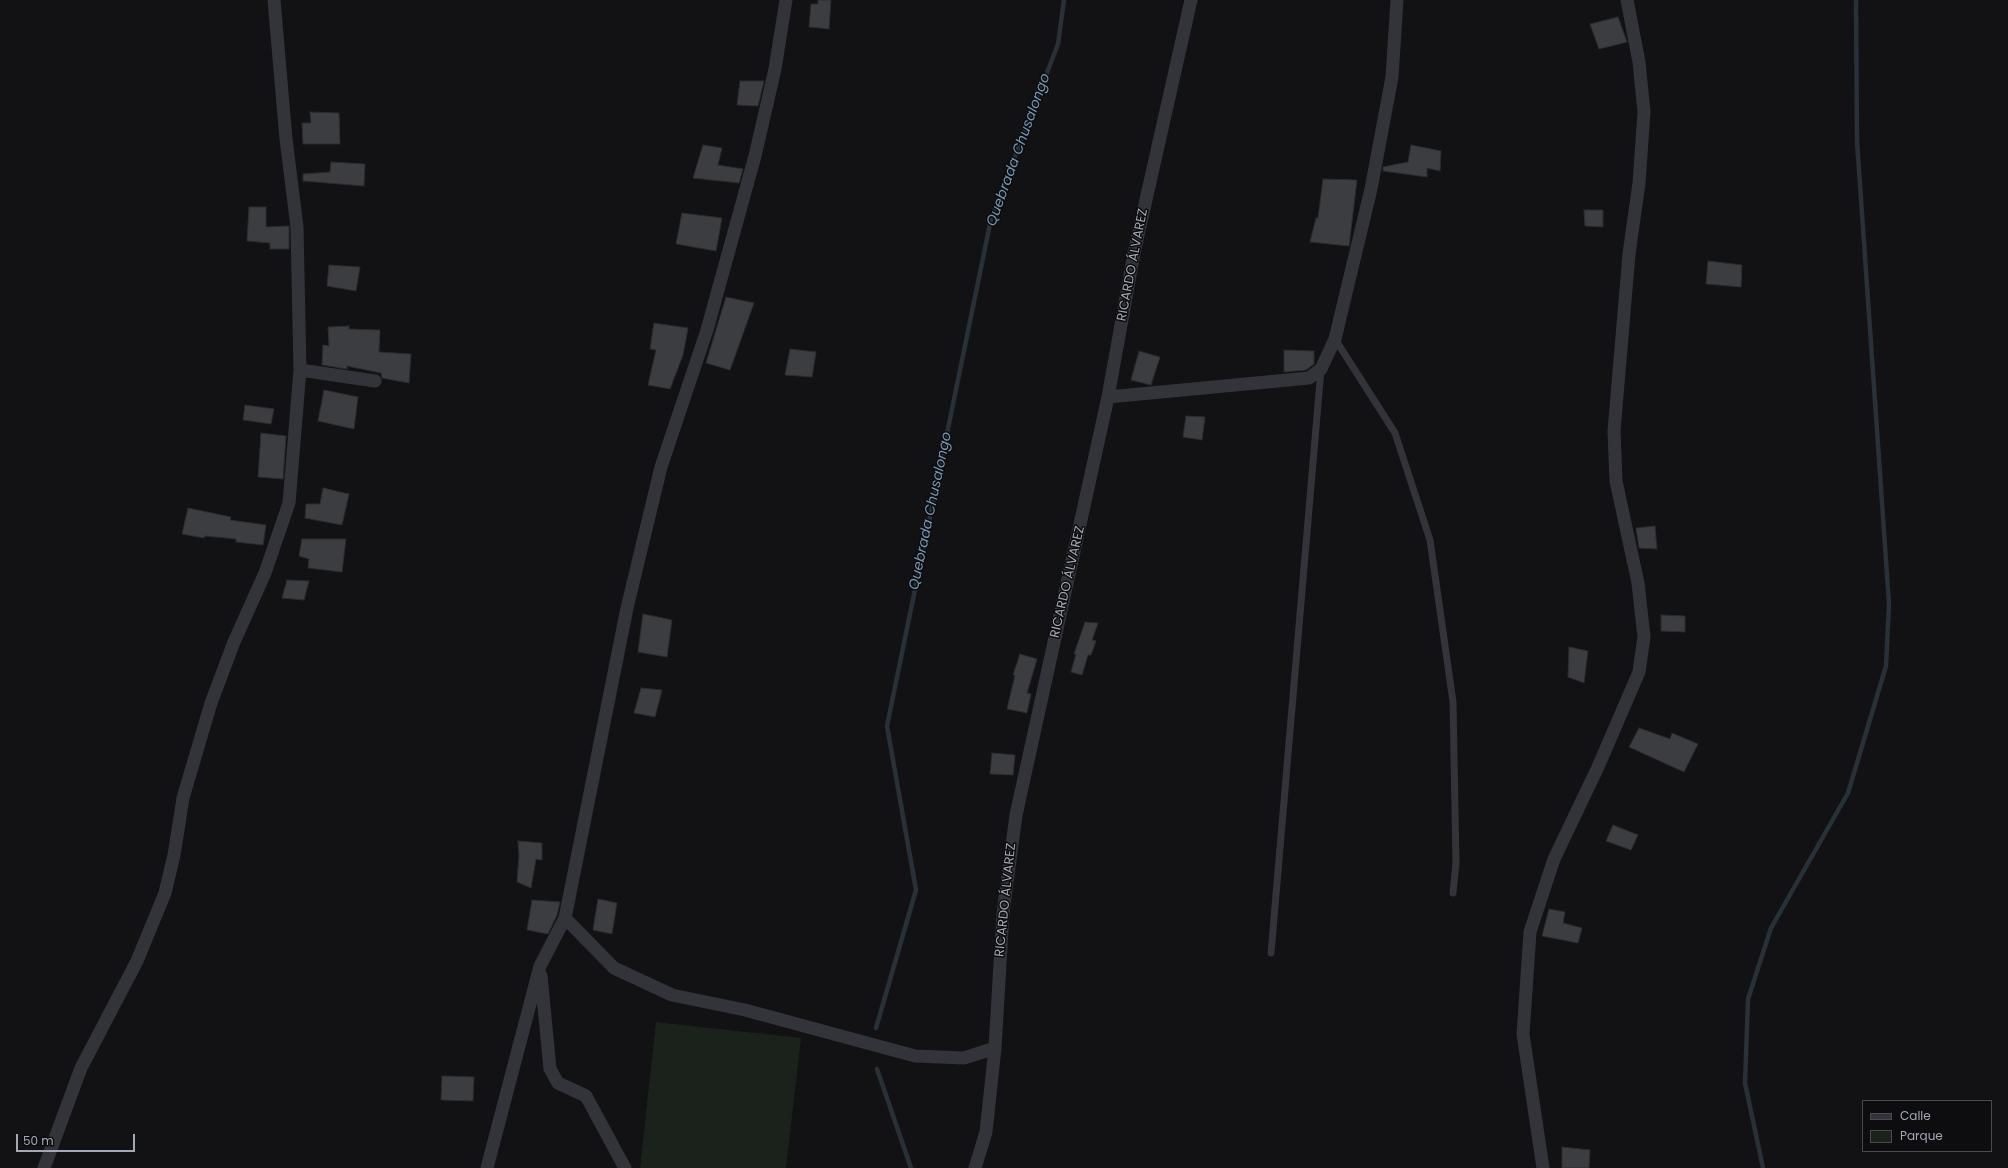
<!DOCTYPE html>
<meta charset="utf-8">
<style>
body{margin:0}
#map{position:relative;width:2008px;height:1168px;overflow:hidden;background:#121214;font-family:Poppins,sans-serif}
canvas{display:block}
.legend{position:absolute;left:1862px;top:1100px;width:130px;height:52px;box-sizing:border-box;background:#0d0d0f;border:1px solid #494b51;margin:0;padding:5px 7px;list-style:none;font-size:12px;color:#a3a8b5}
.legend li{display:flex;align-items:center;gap:8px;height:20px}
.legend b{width:20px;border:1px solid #494b51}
.scale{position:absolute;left:16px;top:1134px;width:119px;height:18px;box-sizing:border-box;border:2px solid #a3a8b5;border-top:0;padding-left:5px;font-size:12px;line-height:14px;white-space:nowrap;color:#a3a8b5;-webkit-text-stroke:3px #0d0d0f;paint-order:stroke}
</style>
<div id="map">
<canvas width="2008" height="1168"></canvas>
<ul class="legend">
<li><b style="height:5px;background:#333439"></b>Calle</li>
<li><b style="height:11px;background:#1a221b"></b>Parque</li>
</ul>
<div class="scale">50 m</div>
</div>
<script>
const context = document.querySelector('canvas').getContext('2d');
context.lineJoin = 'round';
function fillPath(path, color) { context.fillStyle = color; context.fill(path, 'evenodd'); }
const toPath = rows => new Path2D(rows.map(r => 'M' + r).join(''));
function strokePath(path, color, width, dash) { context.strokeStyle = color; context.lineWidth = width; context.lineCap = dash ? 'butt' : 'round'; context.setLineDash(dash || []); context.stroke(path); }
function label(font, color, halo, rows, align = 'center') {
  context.font = font + ' Poppins,sans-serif'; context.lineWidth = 3; context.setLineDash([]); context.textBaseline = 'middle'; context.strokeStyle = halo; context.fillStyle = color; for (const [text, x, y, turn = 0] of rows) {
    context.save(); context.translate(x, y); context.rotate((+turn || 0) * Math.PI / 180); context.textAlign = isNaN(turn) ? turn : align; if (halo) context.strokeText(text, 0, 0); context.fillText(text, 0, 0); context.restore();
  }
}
fillPath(toPath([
 [656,1022,801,1038,786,1168,640,1168]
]), '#1a221b');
strokePath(toPath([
 [876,1028,916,890,887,726,991,219,1058,44,1064,0],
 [877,1069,911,1168],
 [1763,1168,1745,1083,1748,999,1771,928,1848,793,1886,666,1889,604,1857,141,1856,0]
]), '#283138', 4.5);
const building = toPath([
 [818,0,831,0,829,29,809,27,811,4,818,4,818,0],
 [1618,17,1627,42,1599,49,1590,24,1618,17],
 [740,81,764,81,758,106,737,105,740,81],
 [310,112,339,113,340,144,303,144,302,123,311,123,310,112],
 [703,145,722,148,718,165,743,169,739,183,693,178,703,145],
 [1411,145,1441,151,1440,171,1427,168,1427,177,1383,171,1383,167,1408,162,1411,145],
 [331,162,365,164,364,186,303,181,303,174,330,172,331,162],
 [1323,179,1357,180,1349,246,1310,242,1316,218,1318,218,1323,179],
 [249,207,266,207,266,227,289,226,289,249,270,249,270,243,247,241,249,207],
 [1584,210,1603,210,1603,227,1585,226,1584,210],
 [682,213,722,218,716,251,676,244,682,213],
 [1708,261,1742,265,1741,287,1706,284,1708,261],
 [329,265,360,267,356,291,327,286,329,265],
 [726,297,754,303,730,370,706,363,726,297],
 [654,323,688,328,683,355,670,389,648,385,656,350,650,349,654,323],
 [349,326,349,329,380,330,379,352,411,354,409,383,382,378,381,373,347,366,347,369,322,365,323,345,329,346,328,327,349,326],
 [790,349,816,352,812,377,785,375,790,349],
 [1284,350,1314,351,1314,364,1306,370,1284,372,1284,350],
 [1139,351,1160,357,1151,385,1131,380,1139,351],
 [324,390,358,397,354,429,318,421,324,390],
 [245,405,274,409,271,424,243,420,245,405],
 [1186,416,1205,417,1202,440,1183,437,1186,416],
 [261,433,286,436,283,479,258,477,261,433],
 [323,488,349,494,342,525,305,518,306,504,320,504,323,488],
 [188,508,231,517,230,520,266,525,263,545,236,542,236,539,205,536,204,538,182,534,188,508],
 [1655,526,1657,549,1639,548,1636,528,1655,526],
 [302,539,346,539,342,572,308,568,309,559,299,556,302,539],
 [287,580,309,581,304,600,282,598,287,580],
 [643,614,672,620,667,657,638,652,643,614],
 [1661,615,1685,616,1685,632,1661,631,1661,615],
 [1085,622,1098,623,1092,640,1096,641,1091,655,1088,655,1082,675,1071,672,1076,654,1074,654,1085,622],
 [1569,647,1588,651,1584,683,1568,677,1569,647],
 [1020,654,1037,659,1027,693,1031,694,1027,713,1007,709,1015,675,1013,675,1020,654],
 [641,688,662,690,655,717,634,713,641,688],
 [1639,728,1670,739,1672,733,1698,744,1684,772,1629,747,1639,728],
 [992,753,1015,755,1013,775,990,774,992,753],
 [1613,825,1638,835,1631,850,1606,841,1613,825],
 [518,841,542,843,542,860,536,859,531,888,517,882,519,856,518,841],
 [598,899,617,903,612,934,593,930,598,899],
 [532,900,560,902,557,915,548,934,527,930,532,900],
 [1549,909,1565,912,1563,923,1582,928,1578,943,1542,936,1549,909],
 [442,1076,474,1077,473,1101,441,1100,442,1076],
 [1562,1147,1590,1150,1589,1168,1562,1168,1562,1147]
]);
fillPath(building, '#3c3d41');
strokePath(building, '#2c2c30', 1);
strokePath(toPath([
 [1335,339,1395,433,1430,540,1453,702,1456,863,1453,893],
 [1271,953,1321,369]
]), '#333439', 7);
strokePath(toPath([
 [300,370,375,381],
 [1108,397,1309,378,1321,369,1335,339,1371,189,1392,77,1397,0],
 [565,918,614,968,672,995,745,1010,915,1056,964,1058,995,1048],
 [541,976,550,1069,558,1083,586,1096,625,1168],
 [44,1168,81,1068,137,961,165,893,174,855,183,798,211,703,234,642,265,573,289,503,300,370,297,227,286,139,274,0],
 [487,1168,540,966,565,918,627,608,661,467,707,330,755,156,775,69,786,0],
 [975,1168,986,1132,995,1048,1003,913,1016,815,1108,397,1134,253,1191,0],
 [1543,1168,1523,1034,1530,932,1554,859,1598,767,1639,672,1644,637,1638,583,1616,481,1614,431,1629,254,1639,183,1644,112,1639,62,1627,0]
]), '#333439', 13);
label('13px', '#a3a8b5', '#0d0d0f', [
 ["RICARDO ÁLVAREZ",1133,265,-79],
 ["RICARDO ÁLVAREZ",1068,582,-77],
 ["RICARDO ÁLVAREZ",1006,900,-84]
]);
label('italic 14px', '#7896b2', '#0d0d0f', [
 ["Quebrada Chusalongo",1019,150,-70],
 ["Quebrada Chusalongo",931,511,-78]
]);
</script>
